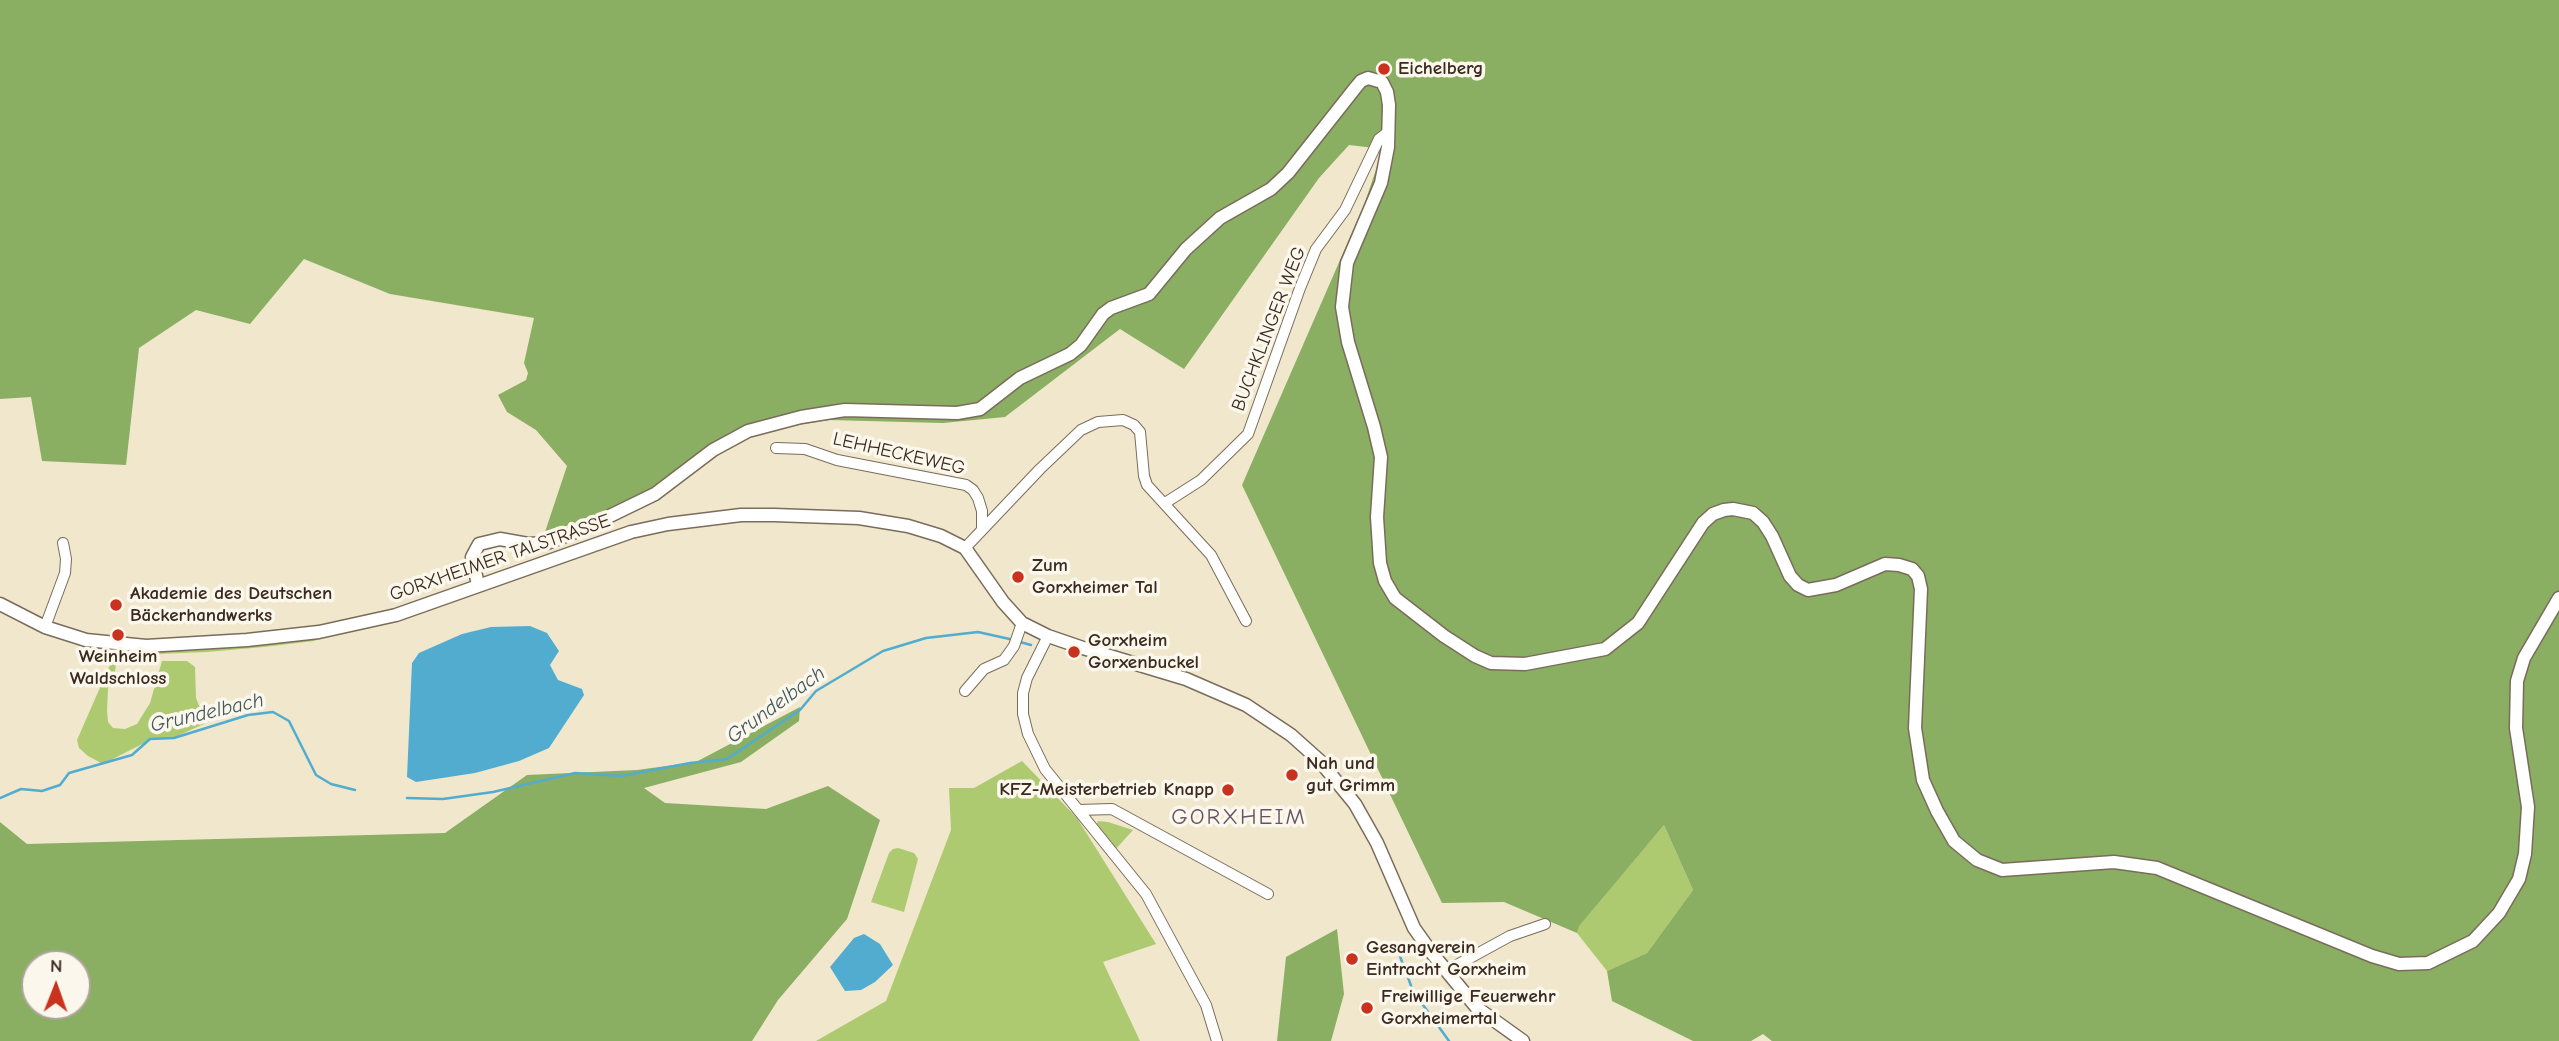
<!DOCTYPE html>
<meta charset="utf-8">
<style>
body{margin:0}
#map{position:relative;width:2559px;height:1041px;overflow:hidden;background:#f0e7cc;font-family:"Comic Neue",sans-serif}
canvas{display:block}
.north{position:absolute;left:21px;top:950px;width:70px;height:70px;box-sizing:border-box;background:#fbf7ec;border:2px solid #aea59a;border-radius:50%;rotate:1deg;font-size:19px;font-weight:700;line-height:28px;text-align:center;color:#3b2a1e}
.north::after{content:'';display:block;margin:auto;width:24px;height:32px;background:#c8321e;clip-path:polygon(50% 0,100% 100%,50% 72%,0 100%)}
</style>
<div id="map">
<canvas width="2559" height="1041"></canvas>
<div class="north">N</div>
</div>
<script>
const context = document.querySelector('canvas').getContext('2d');
context.lineJoin = 'round';
function fillPath(path, color) { context.fillStyle = color; context.fill(path, 'evenodd'); }
const toPath = rows => new Path2D(rows.map(r => 'M' + r).join(''));
function strokePath(path, color, width, dash) { context.strokeStyle = color; context.lineWidth = width; context.lineCap = dash ? 'butt' : 'round'; context.setLineDash(dash || []); context.stroke(path); }
function label(font, color, halo, rows, align = 'center') {
  context.font = font + ' "Comic Neue",sans-serif'; context.lineWidth = 7; context.setLineDash([]); context.textBaseline = 'middle'; context.strokeStyle = halo; context.fillStyle = color; for (const [text, x, y, turn = 0] of rows) {
    context.save(); context.translate(x, y); context.rotate((+turn || 0) * Math.PI / 180); context.textAlign = isNaN(turn) ? turn : align; if (halo) context.strokeText(text, 0, 0); context.fillText(text, 0, 0); context.restore();
  }
}
fillPath(toPath([
 [332,634,314,641,264,647,207,652,132,655,132,652,231,646],
 [117,656,115,672,108,689,107,710,108,722,113,728,125,729,137,724,150,703,162,661,187,661,195,667,196,698,206,723,173,738,152,739,103,764,88,756,79,748,77,740,113,658],
 [1022,761,1077,818,1156,944,1103,962,1140,1041,816,1041,886,1001,951,830,949,788,974,788],
 [1098,821,1108,822,1133,830,1114,851,1096,826],
 [1664,825,1693,890,1647,953,1607,971,1577,933,1578,926],
 [898,848,914,853,918,859,904,912,871,902,889,853,893,849]
]), '#adca70');
fillPath(toPath([
 [0,0,2559,0,2559,1041,1772,1041,1763,1034,1751,1041,1693,1041,1612,1001,1607,971,1647,953,1693,890,1664,825,1579,926,1577,933,1504,902,1442,903,1242,485,1364,205,1383,149,1349,145,1319,178,1184,369,1120,329,1005,417,943,423,829,420,780,428,746,438,735,443,702,467,647,494,544,535,567,466,536,430,507,412,498,395,526,380,528,373,524,363,534,318,390,294,304,259,250,324,196,310,139,348,126,465,42,461,31,397,0,399],
 [800,707,799,721,741,762,644,788,665,803,766,809,828,786,880,820,847,919,778,1000,752,1041,0,1041,0,822,27,844,445,833,527,775,637,770,696,762],
 [35,964,77,964,77,1006,35,1006],
 [1337,929,1344,994,1331,1041,1277,1041,1286,957]
]), '#8aae62');
fillPath(toPath([
 [530,626,547,633,559,651,550,665,558,680,582,689,584,695,549,748,519,761,475,773,416,782,407,777,412,663,419,653,462,634,491,627],
 [864,934,880,944,893,965,875,982,861,990,845,991,830,967,854,938]
]), '#51accf');
strokePath(toPath([
 [1020,642,1031,645],
 [0,798,21,789,42,791,60,785,69,773,132,755,150,739,174,738,248,715,273,712,289,721,316,775,331,784,355,790],
 [407,798,443,799,493,792,575,773,621,776,690,763,727,759,800,710,816,691,883,651,926,638,978,632,1014,640],
 [1395,943,1413,991,1449,1041]
]), '#51accf', 2.5);
const street = toPath([
 [776,448,805,449,837,460,966,485,973,490,978,498,982,511,982,529],
 [1165,503,1201,480,1248,434,1300,288,1316,249,1345,210,1379,139,1388,132],
 [965,548,1040,469,1081,430,1098,422,1123,420,1134,425,1140,432,1144,476,1147,485,1211,555,1246,621],
 [45,627,65,573,66,559,63,543],
 [1048,636,1027,678,1023,693,1023,714,1028,734,1045,769,1146,894,1206,1005,1217,1041],
 [965,691,984,669,1004,660,1014,646,1022,623],
 [1078,810,1112,809,1268,894],
 [1446,971,1510,936,1545,924]
]);
const secondary = toPath([
 [478,585,472,557,479,544,500,539,528,544,547,543,583,529,655,494,713,450,748,431,801,417,845,410,957,413,980,409,1020,378,1070,354,1081,345,1103,314,1111,308,1149,294,1186,249,1220,218,1271,189,1288,173,1356,87,1361,81,1368,78,1382,82,1387,92,1389,105,1388,147,1381,183,1347,263,1342,307,1348,342,1374,427,1381,457,1377,517,1380,563,1385,581,1395,598,1444,636,1475,656,1491,663,1525,664,1605,649,1638,623,1703,523,1713,514,1724,510,1733,509,1753,513,1763,522,1772,536,1790,576,1798,585,1808,590,1836,585,1885,564,1899,565,1912,569,1918,576,1921,589,1915,728,1923,780,1937,811,1954,841,1977,860,2002,870,2114,862,2157,868,2372,956,2399,964,2428,963,2473,941,2499,913,2519,879,2525,854,2528,807,2516,728,2517,681,2524,658,2559,598],
 [0,604,45,627,86,640,146,646,247,640,319,632,396,615,631,532,668,524,741,515,774,515,859,518,908,526,941,536,965,548,1003,602,1022,623,1048,636,1083,648,1186,679,1246,705,1291,735,1319,760,1355,804,1377,843,1414,928,1431,952,1477,1008,1523,1041]
]);
strokePath(street, '#7a6c5b', 12);
strokePath(secondary, '#7a6c5b', 15);
strokePath(street, '#fff', 10);
strokePath(secondary, '#fff', 12);
for (const [x, y, r, color] of [
 [1384,69,7,"#c8321e"],
 [1018,577,7,"#c8321e"],
 [116,605,7,"#c8321e"],
 [118,635,7,"#c8321e"],
 [1074,652,7,"#c8321e"],
 [1292,775,7,"#c8321e"],
 [1228,790,7,"#c8321e"],
 [1352,959,7,"#c8321e"],
 [1367,1008,7,"#c8321e"]
]) { const dot = new Path2D(); dot.arc(x, y, r, 0, 2 * Math.PI); context.fillStyle = color; context.fill(dot); strokePath(dot, '#fbf7ec', 2.5); }
label('bold 19px', '#3b2a1e', '#fbf7ec', [
 ["Eichelberg",1398,69],
 ["Zum",1032,566],
 ["Gorxheimer Tal",1032,588],
 ["Akademie des Deutschen",130,594],
 ["Bäckerhandwerks",130,616],
 ["Gorxheim",1088,641],
 ["Gorxenbuckel",1088,663],
 ["Weinheim",118,657,"center"],
 ["Waldschloss",118,679,"center"],
 ["Nah und",1306,764],
 ["gut Grimm",1306,786],
 ["KFZ-Meisterbetrieb Knapp",1214,790,"right"],
 ["Gesangverein",1366,948],
 ["Eintracht Gorxheim",1366,970],
 ["Freiwillige Feuerwehr",1381,997],
 ["Gorxheimertal",1381,1019]
], 'left');
label('19px', '#3b2a1e', '#fbf7ec', [
 ["BUCHKLINGER WEG",1269,329,-69],
 ["LEHHECKEWEG",899,454,13],
 ["GORXHEIMER TALSTRASSE",500,558,-19]
]);
label('italic 21px', '#43585c', '#fbf7ec', [
 ["Grundelbach",776,705,-36],
 ["Grundelbach",207,713,-13]
]);
context.letterSpacing = '2px';
label('23px', '#665464', '#fbf7ec', [
 ["GORXHEIM",1239,817]
]);
context.letterSpacing = '0px';
</script>
